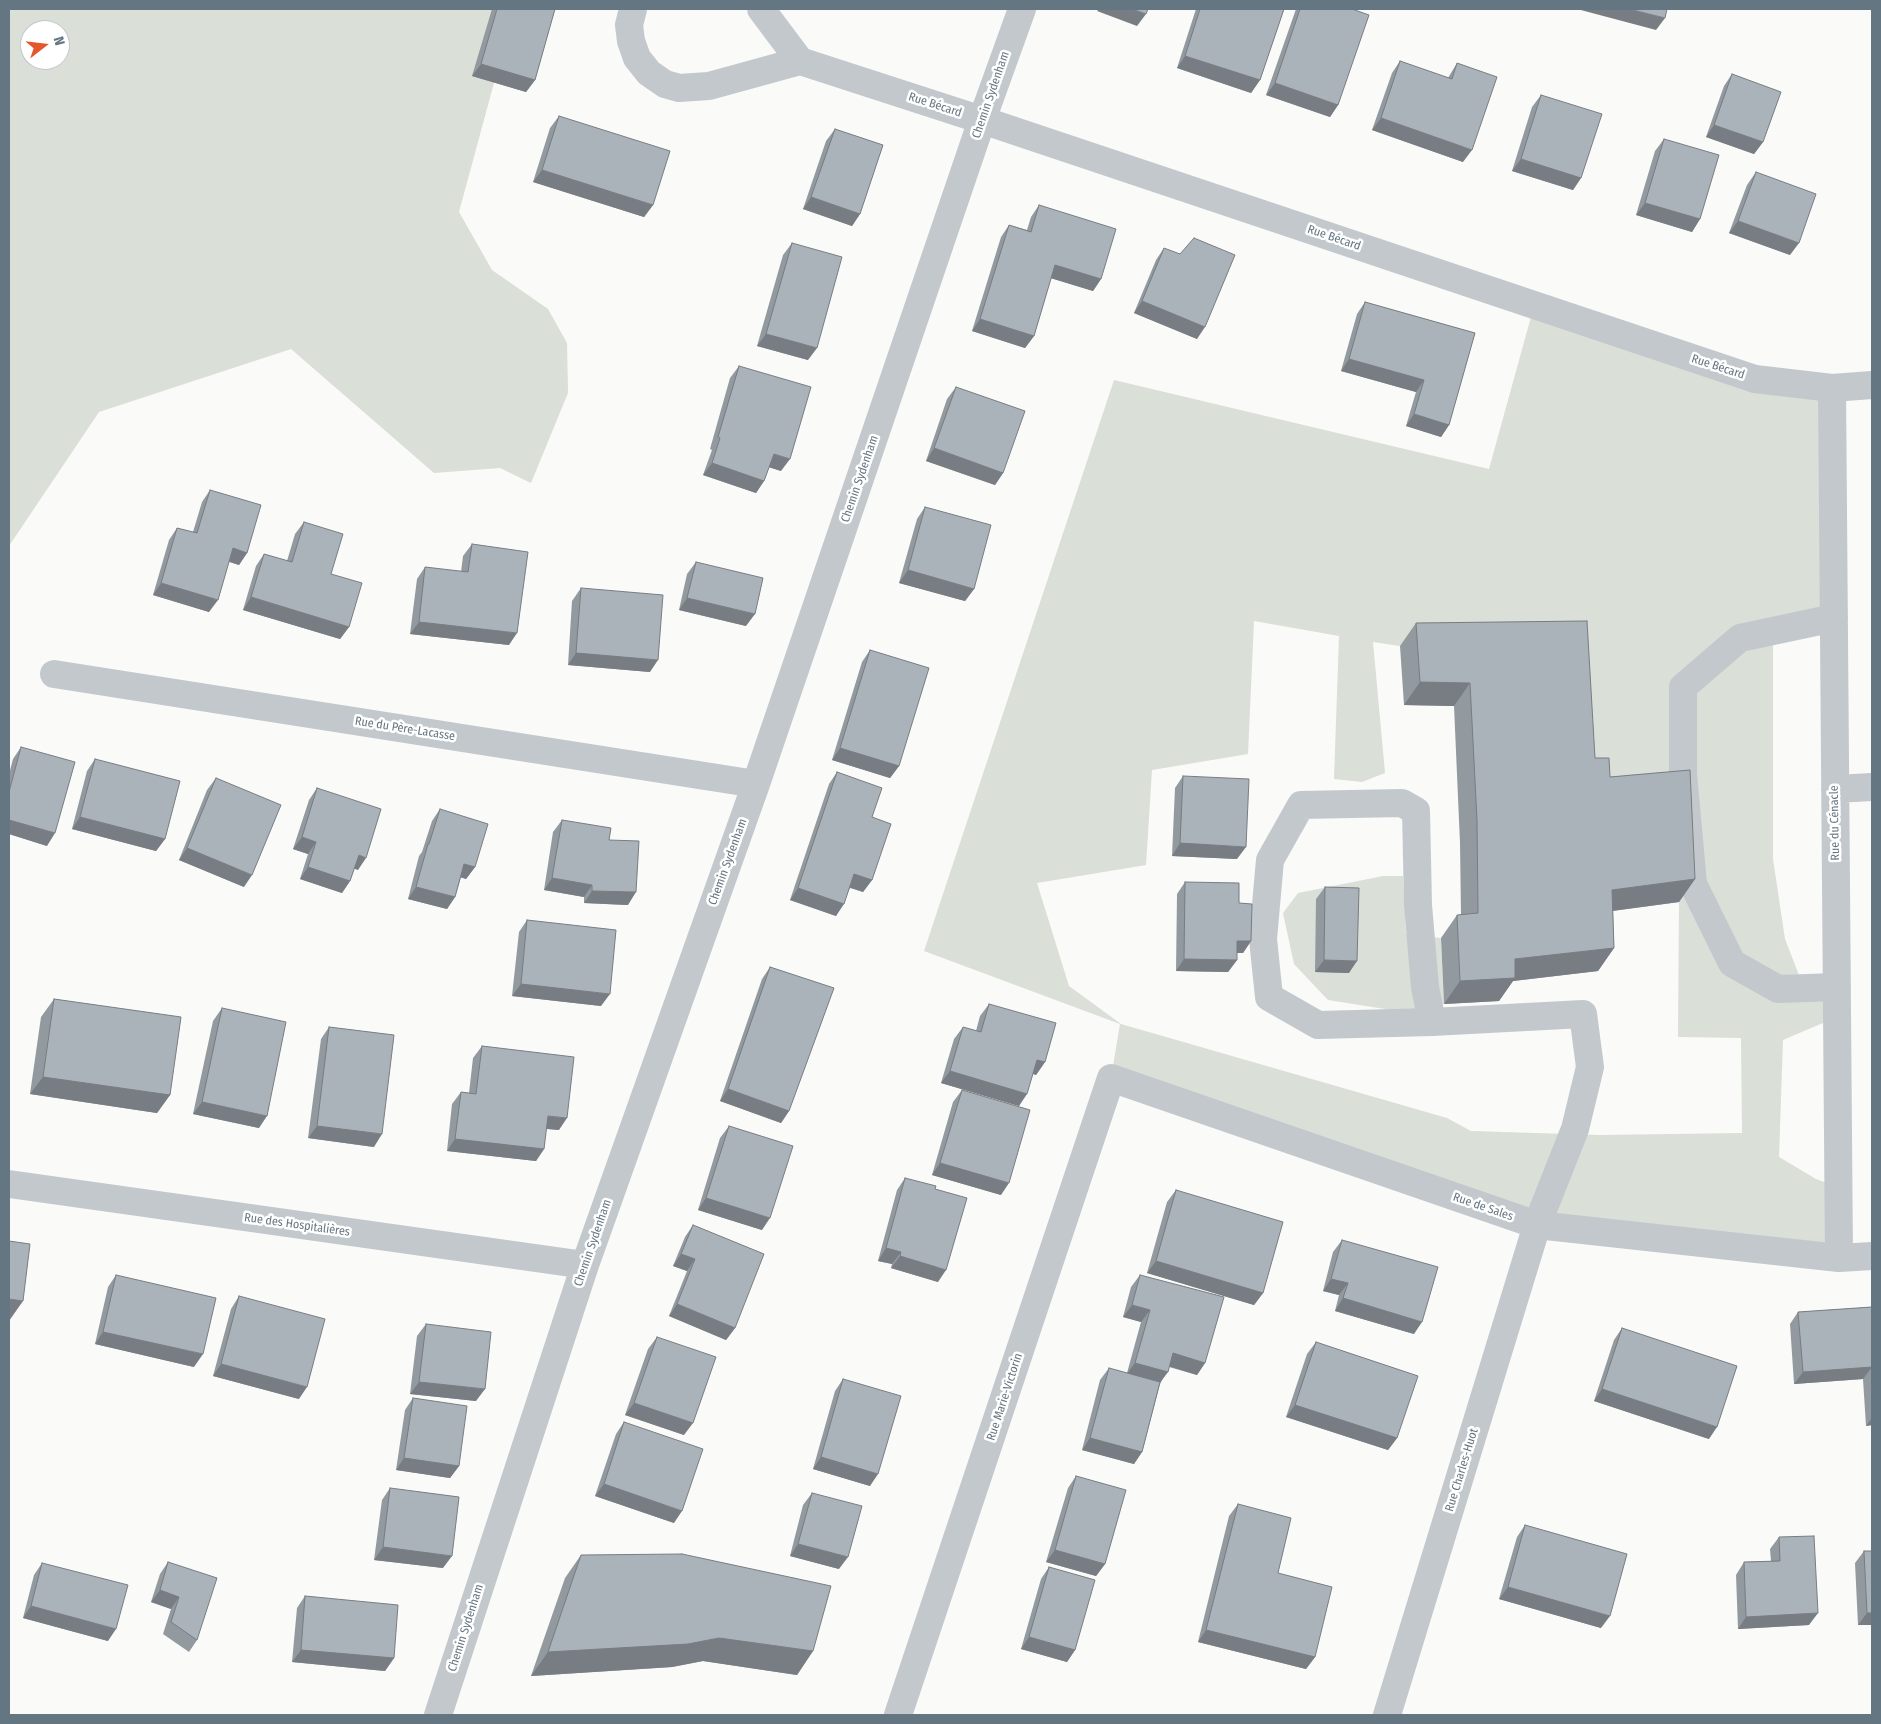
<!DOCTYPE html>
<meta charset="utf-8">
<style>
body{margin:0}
#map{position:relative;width:1881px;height:1724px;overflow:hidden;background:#fafaf8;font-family:"Fira Sans Condensed",sans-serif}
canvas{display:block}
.frame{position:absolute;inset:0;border:10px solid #657683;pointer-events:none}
.north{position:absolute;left:20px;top:20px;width:50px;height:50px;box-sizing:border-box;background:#fff;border:1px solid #c1c8cd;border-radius:50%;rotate:74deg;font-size:14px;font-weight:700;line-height:20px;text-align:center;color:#657683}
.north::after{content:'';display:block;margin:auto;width:18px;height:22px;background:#e4572e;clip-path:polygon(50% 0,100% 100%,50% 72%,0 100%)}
</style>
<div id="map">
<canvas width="1881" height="1724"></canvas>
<div class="frame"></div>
<div class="north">N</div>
</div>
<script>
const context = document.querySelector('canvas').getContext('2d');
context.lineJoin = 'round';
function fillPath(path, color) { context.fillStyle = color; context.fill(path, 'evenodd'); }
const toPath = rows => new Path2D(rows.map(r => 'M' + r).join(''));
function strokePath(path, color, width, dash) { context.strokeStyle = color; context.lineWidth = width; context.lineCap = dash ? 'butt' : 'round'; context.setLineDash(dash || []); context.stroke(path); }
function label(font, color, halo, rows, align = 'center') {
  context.font = font + ' "Fira Sans Condensed",sans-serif'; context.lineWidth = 5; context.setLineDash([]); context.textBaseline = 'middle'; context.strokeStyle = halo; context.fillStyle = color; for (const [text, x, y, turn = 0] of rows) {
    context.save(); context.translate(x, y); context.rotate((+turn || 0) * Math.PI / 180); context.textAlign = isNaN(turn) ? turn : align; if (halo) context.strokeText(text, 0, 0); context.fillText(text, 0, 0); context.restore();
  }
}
fillPath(toPath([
 [9,9,514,9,459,212,492,270,548,309,567,343,568,393,531,483,500,468,434,473,291,349,99,412,9,546],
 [30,30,60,30,60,60,30,60],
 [1534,306,1832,388,1834,618,1773,631,1773,859,1785,939,1804,988,1837,987,1837,1017,1783,1040,1779,1157,1816,1179,1838,1187,1839,1258,1537,1225,1111,1078,1120,1024,924,951,1114,380,1489,469],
 [1254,621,1339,636,1334,779,1362,782,1385,773,1373,642,1400,646,1594,801,1674,794,1679,902,1678,1037,1741,1038,1742,1133,1600,1135,1471,1131,1447,1118,1121,1024,1069,986,1037,883,1146,865,1152,770,1248,754],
 [1383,876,1403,876,1406,934,1441,938,1444,1004,1404,1012,1328,1000,1294,964,1283,913,1298,893]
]), '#dadfd7');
strokePath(toPath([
 [633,9,629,25,631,41,637,58,649,73,665,84,679,88,709,86,800,61,761,9],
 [800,61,982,120,1755,379,1832,388,1872,385],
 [1832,388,1839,1258],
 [1834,618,1740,638,1683,687,1683,774,1693,884,1732,963,1778,989,1837,987],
 [54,674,756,784],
 [1835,789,1872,787],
 [9,1184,585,1265],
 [438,1715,585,1265,756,784,982,120,1022,9],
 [898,1715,1111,1078,1537,1225,1839,1258,1872,1256],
 [1387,1715,1537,1225,1575,1129,1590,1067,1583,1014,1432,1022,1318,1025,1269,997,1263,939,1270,860,1301,805,1402,803,1416,811,1418,905,1425,987,1432,1022]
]), '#c3c8cc', 28);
fillPath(toPath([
 [492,9,555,9,535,80,526,92,472,76],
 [1196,9,1284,9,1260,80,1251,93,1177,68],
 [1296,9,1352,9,1338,105,1330,117,1266,95],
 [1400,61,1448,78,1457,63,1463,162,1372,130,1392,73],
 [1732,74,1763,142,1754,154,1706,137,1724,86],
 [1541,95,1581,178,1573,190,1512,171,1532,107],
 [559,116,653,205,644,217,533,182,550,128],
 [835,129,860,214,852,226,803,209,826,141],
 [1664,139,1700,219,1692,232,1636,215,1655,151],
 [1756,172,1790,255,1729,233,1747,185],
 [1039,205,1101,279,1093,291,1051,278,1034,336,1025,348,972,331,1001,237,1009,225,1027,230,1031,217],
 [792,243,808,360,757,346,783,255],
 [1164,248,1197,339,1134,313,1156,260],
 [1365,302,1475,333,1449,425,1441,437,1406,426,1416,392,1341,371,1357,314],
 [739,366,781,471,769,467,764,481,756,493,703,475,712,450,710,449,730,378],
 [956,387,1003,473,995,485,926,461,947,399],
 [210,490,247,553,239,565,229,562,209,612,153,595,169,540,177,528,193,532,202,502],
 [925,507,974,589,965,601,899,583,917,519],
 [304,522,331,574,349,627,340,639,243,610,256,566,264,554,287,561,295,534],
 [472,544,509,645,410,634,417,579,425,567,461,572,463,556],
 [696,562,746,626,679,610,687,574],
 [581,588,650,672,568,665,572,601],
 [1416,623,1595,758,1610,777,1695,879,1679,902,1613,911,1614,948,1598,971,1513,981,1499,1001,1444,1004,1441,938,1457,915,1461,915,1460,843,1454,706,1404,705,1400,646],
 [870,650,899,766,890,778,832,760,862,662],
 [21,747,47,846,9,834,9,774,13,759],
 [95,759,165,839,156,851,72,829,87,771],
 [837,772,872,817,872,880,863,892,850,888,836,916,790,900,829,784],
 [1183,776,1237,859,1172,856,1175,788],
 [216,778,244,887,179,860,207,790],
 [317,788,358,870,354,868,350,881,342,893,300,879,308,854,293,849,309,800],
 [440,809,475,867,466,879,461,877,455,897,447,909,408,899,419,856,422,852,432,821],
 [562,820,609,840,628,905,584,903,584,897,544,890,553,832],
 [1185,882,1239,903,1251,941,1243,953,1237,953,1237,960,1228,972,1176,971,1177,894],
 [1325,887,1349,973,1315,972,1316,899],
 [527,920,601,1006,512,996,519,932],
 [770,967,789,1111,781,1123,720,1101,762,979],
 [54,999,170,1095,157,1113,30,1094,41,1017],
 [989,1004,1045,1062,1036,1075,1033,1074,1019,1106,941,1083,954,1039,963,1027,976,1031,980,1016],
 [222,1008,259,1128,193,1114,213,1021],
 [329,1027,374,1147,308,1138,321,1039],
 [482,1046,559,1130,546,1129,544,1149,536,1161,447,1151,452,1104,461,1092,469,1093,473,1058],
 [962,1090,1001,1195,932,1175,953,1102],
 [729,1126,762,1230,698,1210,720,1138],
 [905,1178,935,1189,938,1282,891,1268,892,1264,878,1261,897,1190],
 [1176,1190,1263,1293,1254,1305,1147,1273,1167,1202],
 [693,1225,735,1328,726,1340,669,1316,687,1271,673,1266,685,1237],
 [1342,1240,1414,1334,1335,1311,1339,1295,1323,1291,1333,1252],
 [116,1275,194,1367,95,1344,108,1287],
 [1140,1275,1205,1363,1197,1375,1169,1367,1160,1384,1142,1452,1134,1464,1082,1450,1100,1380,1109,1368,1127,1373,1141,1322,1123,1317,1131,1287],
 [239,1296,299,1399,213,1376,231,1309],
 [1872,1307,1872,1425,1866,1426,1863,1379,1794,1384,1790,1324,1798,1312],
 [426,1324,476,1401,410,1394,417,1336],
 [1622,1328,1709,1439,1594,1401,1614,1340],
 [657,1337,684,1435,625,1415,648,1349],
 [1316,1342,1397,1438,1388,1450,1286,1417,1307,1354],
 [843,1379,870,1486,813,1469,835,1391],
 [413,1398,459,1466,450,1478,396,1470,405,1410],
 [624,1422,674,1523,595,1496,616,1434],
 [1076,1476,1105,1564,1096,1576,1046,1562,1068,1488],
 [390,1488,443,1568,374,1560,382,1500],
 [812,1493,839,1569,790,1556,803,1505],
 [1238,1504,1278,1573,1315,1657,1306,1669,1198,1642,1229,1516],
 [1525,1525,1601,1628,1499,1599,1517,1537],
 [1779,1537,1809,1625,1738,1629,1736,1575,1744,1562,1771,1561,1770,1549],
 [1864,1551,1872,1625,1858,1625,1855,1563],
 [581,1555,813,1651,797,1675,703,1661,672,1667,531,1676,565,1578],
 [168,1562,197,1640,189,1652,163,1634,171,1609,151,1602,160,1574],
 [42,1563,108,1641,23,1618,34,1575],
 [1049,1567,1075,1650,1067,1662,1021,1649,1041,1579],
 [305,1596,394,1658,385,1671,292,1662,297,1608]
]), '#929a9f');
fillPath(toPath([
 [1099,9,1132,9,1146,14,1137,26,1097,11],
 [1577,9,1629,9,1665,18,1656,30],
 [1185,56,1260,80,1251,93,1177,68],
 [481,64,535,80,526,92,472,76],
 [1275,83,1338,105,1330,117,1266,95],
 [1381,118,1472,150,1463,162,1372,130],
 [1714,125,1763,142,1754,154,1706,137],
 [1521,159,1581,178,1573,190,1512,171],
 [542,170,653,205,644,217,533,182],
 [811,197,860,214,852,226,803,209],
 [1645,203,1700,219,1692,232,1636,215],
 [1738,221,1799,243,1790,255,1729,233],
 [1055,265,1101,279,1093,291,1047,277],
 [1142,301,1205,327,1197,339,1134,313],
 [980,319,1034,336,1025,348,972,331],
 [766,334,817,348,808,360,757,346],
 [1349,359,1424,380,1416,392,1341,371],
 [1414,414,1449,425,1441,437,1406,426],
 [934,448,1003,473,995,485,926,461],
 [774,454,790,459,781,471,765,466],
 [712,463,764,481,756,493,703,475],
 [233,548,247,553,239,565,225,560],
 [908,570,974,589,965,601,899,583],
 [161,583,218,600,209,612,153,595],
 [251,597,349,627,340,639,243,610],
 [687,598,755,614,746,626,679,610],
 [419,622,517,633,509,645,410,634],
 [576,653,658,660,650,672,568,665],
 [1420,682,1470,683,1454,706,1404,705],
 [840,748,899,766,890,778,832,760],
 [80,817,165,839,156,851,72,829],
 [9,820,55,833,47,846,9,834],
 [302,837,316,842,308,854,293,849],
 [1180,843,1246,847,1237,859,1172,856],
 [187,848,252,875,244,887,179,860],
 [359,855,366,858,358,870,350,867],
 [464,864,475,867,466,879,456,876],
 [308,867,350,881,342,893,300,879],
 [854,874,872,880,863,892,846,886],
 [552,878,592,885,584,897,544,890],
 [1695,879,1679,902,1596,913,1612,890],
 [416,887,455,897,447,909,408,899],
 [798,888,844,904,836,916,790,900],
 [592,891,636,892,628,905,584,903],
 [1237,941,1251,941,1243,953,1229,953],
 [1614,948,1598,971,1513,981,1499,1001,1444,1004,1460,981,1515,959],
 [1184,959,1237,960,1228,972,1176,971],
 [1324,960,1357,961,1349,973,1315,972],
 [521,984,610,994,601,1006,512,996],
 [1037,1060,1045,1062,1036,1075,1029,1072],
 [950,1071,1027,1094,1019,1106,941,1083],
 [43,1077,170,1095,157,1113,30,1094],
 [728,1089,789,1111,781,1123,720,1101],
 [202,1102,267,1116,259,1128,193,1114],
 [548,1116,567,1118,559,1130,539,1128],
 [317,1126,382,1134,374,1147,308,1138],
 [455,1139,544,1149,536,1161,447,1151],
 [940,1163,1009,1183,1001,1195,932,1175],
 [706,1198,770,1218,762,1230,698,1210],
 [886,1248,901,1252,892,1264,878,1261],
 [681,1254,695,1259,687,1271,673,1266],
 [900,1256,946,1270,938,1282,891,1268],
 [1156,1261,1263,1293,1254,1305,1147,1273],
 [1331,1279,1348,1283,1339,1295,1323,1291],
 [1343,1298,1422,1322,1414,1334,1335,1311],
 [9,1299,23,1301,9,1321],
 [677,1304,735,1328,726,1340,669,1316],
 [1132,1305,1150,1310,1141,1322,1123,1317],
 [103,1332,203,1354,194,1367,95,1344],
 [1173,1353,1205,1363,1197,1375,1165,1365],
 [1135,1363,1168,1372,1159,1384,1126,1375],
 [221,1364,307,1387,299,1399,213,1376],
 [1872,1367,1863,1379,1794,1384,1803,1372],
 [419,1382,485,1389,476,1401,410,1394],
 [1602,1389,1717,1427,1709,1439,1594,1401],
 [634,1403,693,1423,684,1435,625,1415],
 [1295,1405,1397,1438,1388,1450,1286,1417],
 [1872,1418,1872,1425,1866,1426],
 [1090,1438,1142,1452,1134,1464,1082,1450],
 [821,1457,878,1474,870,1486,813,1469],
 [404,1458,459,1466,450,1478,396,1470],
 [604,1484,682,1511,674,1523,595,1496],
 [798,1544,848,1557,839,1569,790,1556],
 [383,1547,452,1556,443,1568,374,1560],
 [1055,1550,1105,1564,1096,1576,1046,1562],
 [1508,1587,1610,1616,1601,1628,1499,1599],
 [160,1590,179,1597,171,1609,151,1602],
 [31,1606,116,1629,108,1641,23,1618],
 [1818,1613,1809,1625,1738,1629,1746,1617],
 [1867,1613,1872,1613,1872,1625,1858,1625],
 [1206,1630,1315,1657,1306,1669,1198,1642],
 [1029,1637,1075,1650,1067,1662,1021,1649],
 [719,1638,813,1651,797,1675,703,1661,672,1667,531,1676,548,1652],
 [301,1650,394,1658,385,1671,292,1662]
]), '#777d82');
const building = toPath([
 [497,9,555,9,535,80,481,64,497,9],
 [1132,9,1148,9,1146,14,1132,9],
 [1200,9,1284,9,1260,80,1185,56,1200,9],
 [1300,9,1352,9,1369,15,1338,105,1275,83,1300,9],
 [1629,9,1667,9,1665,18,1629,9],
 [1400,61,1452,79,1457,63,1497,77,1472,150,1381,118,1400,61],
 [1732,74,1781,92,1763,142,1714,125,1732,74],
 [1541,95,1602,114,1581,178,1521,159,1541,95],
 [559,116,670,151,653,205,542,170,559,116],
 [835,129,883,145,860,214,811,197,835,129],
 [1664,139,1719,155,1700,219,1645,203,1664,139],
 [1756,172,1816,194,1799,243,1738,221,1756,172],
 [1039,205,1116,229,1101,279,1055,265,1034,336,980,319,1009,225,1031,232,1039,205],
 [1194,238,1235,255,1205,327,1142,301,1164,248,1180,254,1194,238],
 [792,243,842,257,817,348,766,334,792,243],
 [1365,302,1475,333,1449,425,1414,414,1424,380,1349,359,1365,302],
 [739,366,811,387,790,459,774,454,764,481,712,463,720,438,718,437,739,366],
 [956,387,1025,411,1003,473,934,448,956,387],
 [210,490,261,505,247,553,233,548,218,600,161,583,177,528,197,533,210,490],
 [925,507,991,525,974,589,908,570,925,507],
 [304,522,343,534,331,574,362,583,349,627,251,597,264,554,292,562,304,522],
 [472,544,528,552,517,633,419,622,425,567,468,572,472,544],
 [696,562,763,578,755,614,687,598,696,562],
 [581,588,663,595,658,660,576,653,581,588],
 [1587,621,1595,758,1609,758,1610,777,1690,770,1695,879,1612,890,1614,948,1515,959,1515,978,1460,981,1457,915,1478,913,1477,820,1470,683,1420,682,1416,623,1587,621],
 [870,650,929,668,899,766,840,748,870,650],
 [21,747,75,762,55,833,9,820,9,792,21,747],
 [95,759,180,781,165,839,80,817,95,759],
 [837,772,882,788,872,817,891,824,872,880,854,874,844,904,798,888,837,772],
 [1183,776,1249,779,1246,847,1180,843,1183,776],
 [216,778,281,805,252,875,187,848,216,778],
 [317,788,381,809,366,858,359,855,350,881,308,867,316,842,302,837,317,788],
 [440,809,488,824,475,867,464,864,455,897,416,887,428,844,429,844,440,809],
 [562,820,611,828,609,840,639,841,636,892,592,891,592,885,552,878,562,820],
 [1185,882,1239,883,1239,903,1252,904,1251,941,1237,941,1237,960,1184,959,1185,882],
 [1325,887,1359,888,1357,961,1324,960,1325,887],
 [527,920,616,930,610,994,521,984,527,920],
 [770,967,834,988,789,1111,728,1089,770,967],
 [54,999,181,1017,170,1095,43,1077,54,999],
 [989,1004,1056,1023,1045,1062,1037,1060,1027,1094,950,1071,963,1027,981,1032,989,1004],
 [222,1008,286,1022,267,1116,202,1102,222,1008],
 [329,1027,394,1035,382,1134,317,1126,329,1027],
 [482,1046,574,1057,567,1118,548,1116,544,1149,455,1139,461,1092,476,1094,482,1046],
 [962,1090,1030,1110,1009,1183,940,1163,962,1090],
 [729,1126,793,1146,770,1218,706,1198,729,1126],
 [905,1178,936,1186,935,1189,967,1198,946,1270,900,1256,901,1252,886,1248,905,1178],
 [1176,1190,1283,1222,1263,1293,1156,1261,1176,1190],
 [693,1225,764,1254,735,1328,677,1304,695,1259,681,1254,693,1225],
 [1342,1240,1438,1267,1422,1322,1343,1298,1348,1283,1331,1279,1342,1240],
 [9,1241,30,1244,23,1301,9,1299,9,1241],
 [116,1275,216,1298,203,1354,103,1332,116,1275],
 [1140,1275,1224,1297,1205,1363,1173,1353,1168,1372,1135,1363,1150,1310,1132,1305,1140,1275],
 [239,1296,325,1319,307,1387,221,1364,239,1296],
 [1872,1307,1872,1376,1872,1367,1803,1372,1798,1312,1872,1307],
 [426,1324,491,1332,485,1389,419,1382,426,1324],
 [1622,1328,1737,1366,1717,1427,1602,1389,1622,1328],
 [657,1337,716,1357,693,1423,634,1403,657,1337],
 [1316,1342,1418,1376,1397,1438,1295,1405,1316,1342],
 [1109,1368,1160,1382,1142,1452,1090,1438,1109,1368],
 [843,1379,901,1396,878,1474,821,1457,843,1379],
 [413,1398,467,1406,459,1466,404,1458,413,1398],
 [624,1422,703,1449,682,1511,604,1484,624,1422],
 [1076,1476,1126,1490,1105,1564,1055,1550,1076,1476],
 [390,1488,459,1497,452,1556,383,1547,390,1488],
 [812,1493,862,1506,848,1557,798,1544,812,1493],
 [1238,1504,1291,1518,1278,1573,1332,1587,1315,1657,1206,1630,1238,1504],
 [1525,1525,1627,1554,1610,1616,1508,1587,1525,1525],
 [1814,1536,1818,1613,1746,1617,1744,1562,1780,1561,1779,1537,1814,1536],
 [1864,1551,1872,1551,1872,1613,1867,1613,1864,1551],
 [682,1554,831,1586,813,1651,719,1638,688,1644,548,1652,581,1555,682,1554],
 [168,1562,217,1578,197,1640,171,1622,179,1597,160,1590,168,1562],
 [42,1563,128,1585,116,1629,31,1606,42,1563],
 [1049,1567,1095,1580,1075,1650,1029,1637,1049,1567],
 [305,1596,398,1605,394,1658,301,1650,305,1596]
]);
fillPath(building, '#aab3b9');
strokePath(building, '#777d82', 1);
label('12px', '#657683', '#fff', [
 ["Chemin Sydenham",991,95,-71],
 ["Rue Bécard",935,105,18],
 ["Rue Bécard",1334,238,19],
 ["Rue Bécard",1718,367,18],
 ["Chemin Sydenham",860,479,-71],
 ["Rue du Père-Lacasse",405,729,9],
 ["Rue du Cénacle",1835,823,-91],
 ["Chemin Sydenham",728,862,-70],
 ["Rue de Sales",1483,1207,19],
 ["Rue des Hospitalières",297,1225,8],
 ["Chemin Sydenham",593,1243,-71],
 ["Rue Marie-Victorin",1005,1397,-72],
 ["Rue Charles-Huot",1462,1470,-73],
 ["Chemin Sydenham",466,1628,-72]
]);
</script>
